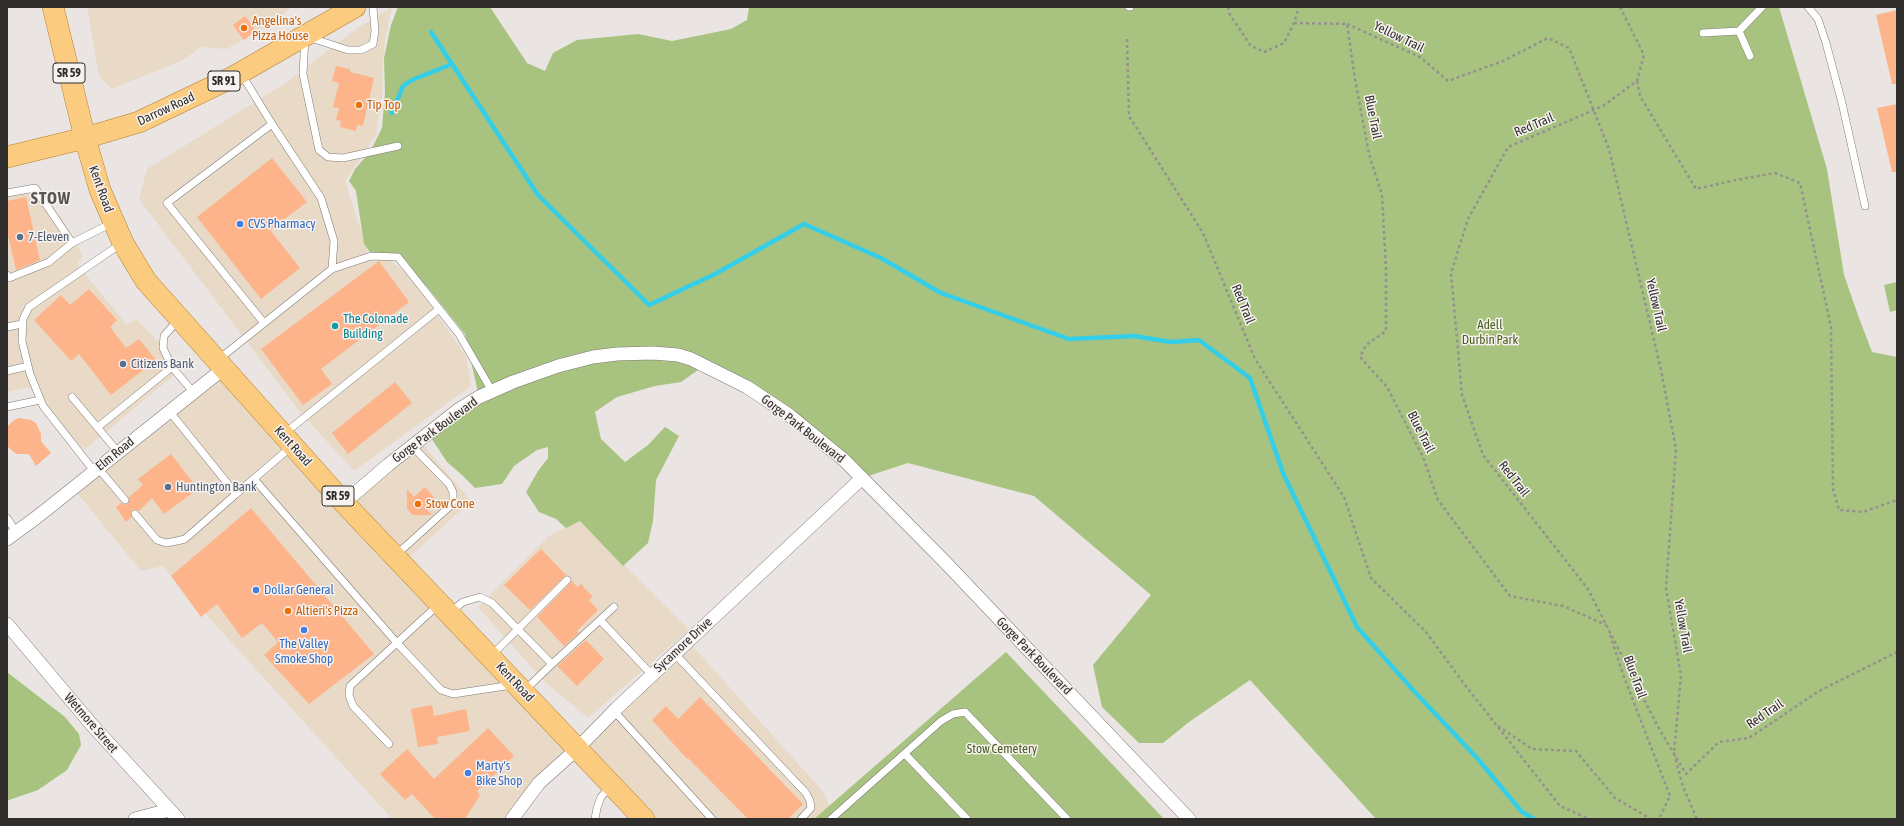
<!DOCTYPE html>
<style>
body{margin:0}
#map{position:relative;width:1904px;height:826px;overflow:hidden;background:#eae5e2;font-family:"Asap Condensed",sans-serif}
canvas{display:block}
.frame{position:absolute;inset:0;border:8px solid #2f2e2c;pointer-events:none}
</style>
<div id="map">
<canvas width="1904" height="826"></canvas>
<div class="frame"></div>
</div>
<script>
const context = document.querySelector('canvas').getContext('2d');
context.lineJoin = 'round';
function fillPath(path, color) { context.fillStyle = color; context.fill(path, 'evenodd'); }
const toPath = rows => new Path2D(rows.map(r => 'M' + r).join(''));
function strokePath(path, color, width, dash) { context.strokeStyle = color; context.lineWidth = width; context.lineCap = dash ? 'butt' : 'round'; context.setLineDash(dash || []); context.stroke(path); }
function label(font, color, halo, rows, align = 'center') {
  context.font = font + ' "Asap Condensed",sans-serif'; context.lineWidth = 3; context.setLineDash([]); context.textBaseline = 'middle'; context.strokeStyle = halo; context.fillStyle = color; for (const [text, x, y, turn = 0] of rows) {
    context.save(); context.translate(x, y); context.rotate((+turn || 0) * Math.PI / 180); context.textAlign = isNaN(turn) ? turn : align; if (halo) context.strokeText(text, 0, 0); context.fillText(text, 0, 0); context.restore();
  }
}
fillPath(toPath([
 [87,7,290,7,282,16,227,49,201,47,183,60,112,89,99,76],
 [392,7,385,40,382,74,383,90,376,135,345,181,370,259,391,261,409,275,466,356,471,386,354,471,299,411,139,199,147,169,284,84,356,29],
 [38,185,69,230,83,256,77,264,127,325,136,319,178,362,179,371,84,450,29,387,7,392,7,191],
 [223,369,345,502,419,440,471,501,402,564,577,749,688,641,819,787,826,797,829,806,814,819,644,819,577,749,512,819,392,819,162,566,141,571,73,488],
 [580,521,689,630,588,718,544,681,478,607,549,536]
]), '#e8dac7');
fillPath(toPath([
 [398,7,490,7,527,63,545,71,553,53,577,40,638,34,672,41,687,38,731,29,747,20,749,7,1779,7,1827,169,1844,275,1859,318,1872,352,1897,357,1897,819,1376,819,1250,680,1189,722,1163,743,1139,743,1102,707,1093,665,1151,595,1034,496,908,463,862,478,844,460,705,365,681,382,655,386,617,397,595,412,601,439,625,462,648,445,665,427,679,436,656,480,653,521,648,543,623,566,580,521,566,528,556,519,539,512,526,492,538,471,548,458,548,447,537,450,514,466,502,484,475,488,461,474,447,462,428,433,479,397,465,334,428,288,407,268,391,258,372,255,364,244,356,191,349,181,355,169,370,152,382,128,385,92,384,58,391,25],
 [1897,282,1897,310,1890,312,1884,285],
 [1006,652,1164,819,814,819],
 [7,672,65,717,79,734,81,745,67,770,38,790,9,800,7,800]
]), '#a7c37f');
strokePath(toPath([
 [431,32,538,195,649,305,715,274,804,224,881,258,941,293,1069,339,1134,336,1171,342,1199,340,1250,378,1283,473,1357,627,1413,690,1477,758,1522,812,1534,819],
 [392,113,403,86,412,80,452,64]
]), '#35cee9', 4.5);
fillPath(toPath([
 [1897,10,1897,84,1892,84,1876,15],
 [245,16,256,31,244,40,233,25],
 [336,66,350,69,350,72,374,78,363,126,357,125,356,131,340,127,341,121,336,120,339,108,333,107,339,83,332,81],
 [1897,104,1897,172,1892,172,1877,108],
 [272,158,307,202,270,230,300,268,261,299,197,217],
 [26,197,40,260,16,270,7,231,7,201],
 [379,261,409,302,321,369,332,384,303,405,261,349],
 [89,289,117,320,110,327,126,348,139,339,156,360,111,395,79,354,71,361,34,320,61,295,70,305],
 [395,382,412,403,348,454,332,433],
 [19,418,31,420,36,423,41,434,41,441,51,453,36,466,29,454,16,454,7,446,7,427,14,420],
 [171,454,198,489,164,514,152,498,139,511,134,509,132,510,131,517,126,522,116,507,121,503,125,505,128,504,129,497,143,485,138,479],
 [425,487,435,498,425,508,432,515,413,515,407,509,407,489,414,497],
 [251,508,374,654,309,704,264,655,278,642,262,623,242,638,217,604,201,617,171,576],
 [541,549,566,575,530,610,504,585],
 [572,581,577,587,581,584,593,597,589,600,598,610,577,631,579,633,564,646,537,617],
 [586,640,604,659,577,686,557,666],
 [700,697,803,804,788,819,748,819,688,758,687,759,652,720,666,706,678,719],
 [432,705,434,716,466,709,470,731,437,737,438,744,418,747,411,709],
 [488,728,514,756,477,791,480,795,465,819,435,819,412,794,405,800,380,774,407,749,434,779]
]), '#fdb48b');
const service = toPath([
 [373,7,375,31,373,44,361,50,348,50,305,36,303,74,319,150,328,157,343,158,398,146],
 [1129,7,1130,7],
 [1808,7,1818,19,1826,43,1842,103,1865,206],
 [1739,31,1750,56],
 [1703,33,1739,31,1762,7],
 [242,75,272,124,321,198,334,241,332,269],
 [7,193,35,188,72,243],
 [7,275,9,278,49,262,72,243,112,223],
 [178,320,164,336,163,348,172,367,194,393],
 [264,323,167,203,272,124],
 [7,327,22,324],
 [219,359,332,269,371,256,398,257,459,334,492,391],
 [7,371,28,366],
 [72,397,118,452],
 [7,407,40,400],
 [98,427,172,367],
 [285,433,439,309],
 [98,468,125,500],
 [94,471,43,406,30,374,22,341,23,319,29,307,122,243],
 [254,479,397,643,441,690,453,694,512,685],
 [236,494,291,447],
 [135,514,157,540,166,543,177,541,185,539,236,494,170,412],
 [7,518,16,532],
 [396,555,449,507,453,501,453,492,449,484,412,446],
 [450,612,463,602,480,597,492,603,552,664,614,607],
 [600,620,652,675],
 [675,654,806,793,810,801,811,808,801,819],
 [492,655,567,580],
 [525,690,552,664],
 [614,711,712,819],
 [389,744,353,706,349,695,350,686,438,605],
 [905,754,967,819],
 [595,819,597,808,601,797,611,786],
 [831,819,941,721,953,714,965,712,1067,819]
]);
const minor = toPath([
 [344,503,388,465,458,410,479,397,513,382,558,366,593,357,617,354,653,353,678,355,691,359,747,387,789,415,844,460,946,563,1189,819],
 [7,539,37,517,223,369],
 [7,624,92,725,178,819],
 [135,819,169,810],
 [512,819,539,783,577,749,617,708,862,478]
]);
const primary = toPath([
 [53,7,85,138,100,190,123,243,146,281,344,503,644,819],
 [7,157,85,138,139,122,233,77,355,7]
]);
strokePath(service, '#7e7a77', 8);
strokePath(minor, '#7e7a77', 14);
strokePath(primary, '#b27e2c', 22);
strokePath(toPath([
 [1228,7,1230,15,1251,46,1264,52,1284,43,1294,23,1299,7],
 [1620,7,1644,55,1637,81,1603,106,1508,147,1468,219,1451,273,1462,395,1483,455,1588,589,1657,725,1686,774,1719,742,1749,738,1819,691,1897,652],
 [1294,23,1347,24,1355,79,1369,154,1382,195,1386,269,1386,331,1366,345,1360,357,1387,387,1423,457,1438,500,1510,596,1563,606,1606,625],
 [1347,24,1420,57,1448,81,1503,61,1548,38,1569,48,1609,149,1661,370,1676,449,1666,588,1681,676,1674,753,1683,787,1697,819],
 [1127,39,1129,116,1203,233,1255,359,1344,497,1371,578,1426,632,1465,685,1560,806,1589,819],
 [1637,81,1640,96,1696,189,1736,180,1775,173,1800,183,1831,327,1833,489,1839,510,1863,512,1897,500],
 [1610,635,1624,677,1670,796,1659,819],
 [1498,726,1532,749,1576,751,1615,798,1651,819]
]), '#95918f', 2.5, [3, 3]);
strokePath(service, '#fff', 7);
strokePath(minor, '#fff', 13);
strokePath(primary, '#fbcb80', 21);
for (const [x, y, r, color] of [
 [244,28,4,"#e8710a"],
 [359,105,4,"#e8710a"],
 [240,224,4,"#3f7fe0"],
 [20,237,4,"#5c6f8a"],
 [335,326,4,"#0f9aa8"],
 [123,364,4,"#5c6f8a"],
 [168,487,4,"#5c6f8a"],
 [418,504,4,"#e8710a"],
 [256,590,4,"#3f7fe0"],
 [288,611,4,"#e8710a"],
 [304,630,4,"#3f7fe0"],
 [468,773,4,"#3f7fe0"]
]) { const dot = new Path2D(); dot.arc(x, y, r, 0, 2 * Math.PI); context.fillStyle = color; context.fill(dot); strokePath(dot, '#f7f2ef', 1.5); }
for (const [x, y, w] of [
 [69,73,32],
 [224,81,32],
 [338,496,32]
]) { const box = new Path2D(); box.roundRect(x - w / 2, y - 10, w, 20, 3); context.fillStyle = '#f7f2ef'; context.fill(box); strokePath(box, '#2f2e2c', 1); }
label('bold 12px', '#2f2e2c', null, [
 ["SR 59",69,73],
 ["SR 91",224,81],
 ["SR 59",338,496]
]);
label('13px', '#c56008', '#f7f2ef', [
 ["Angelina's",252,21],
 ["Pizza House",252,36],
 ["Tip Top",367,105],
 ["Stow Cone",426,504],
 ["Altieri's Pizza",296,611]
], 'left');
label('13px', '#2f2e2c', '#f7f2ef', [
 ["Yellow Trail",1399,37,26],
 ["Darrow Road",166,109,-25],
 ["Blue Trail",1373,117,79],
 ["Red Trail",1534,125,-23],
 ["Kent Road",101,189,70],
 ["Red Trail",1243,304,68],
 ["Yellow Trail",1656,305,77],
 ["Gorge Park Boulevard",803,429,38],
 ["Gorge Park Boulevard",435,430,-36],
 ["Blue Trail",1421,432,63],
 ["Kent Road",293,446,48],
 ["Elm Road",115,454,-39],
 ["Red Trail",1514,479,52],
 ["Yellow Trail",1683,626,80],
 ["Sycamore Drive",683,645,-43],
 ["Gorge Park Boulevard",1034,656,46],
 ["Blue Trail",1635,677,70],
 ["Kent Road",515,682,47],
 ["Red Trail",1765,714,-34],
 ["Wetmore Street",91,723,49]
]);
label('13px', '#366cbe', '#f7f2ef', [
 ["CVS Pharmacy",248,224],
 ["Dollar General",264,590],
 ["The Valley",304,644,"center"],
 ["Smoke Shop",304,659,"center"],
 ["Marty's",476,766],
 ["Bike Shop",476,781]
], 'left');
label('13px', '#4e5e75', '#f7f2ef', [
 ["7-Eleven",28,237],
 ["Citizens Bank",131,364],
 ["Huntington Bank",176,487]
], 'left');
label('13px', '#0d838f', '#f7f2ef', [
 ["The Colonade",343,319],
 ["Building",343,334]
], 'left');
label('13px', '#496020', '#f7f2ef', [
 ["Adell",1490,325],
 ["Durbin Park",1490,340],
 ["Stow Cemetery",1002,749]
]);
context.letterSpacing = '1px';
label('bold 17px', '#5a5653', '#f7f2ef', [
 ["STOW",51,199]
]);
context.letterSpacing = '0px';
</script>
